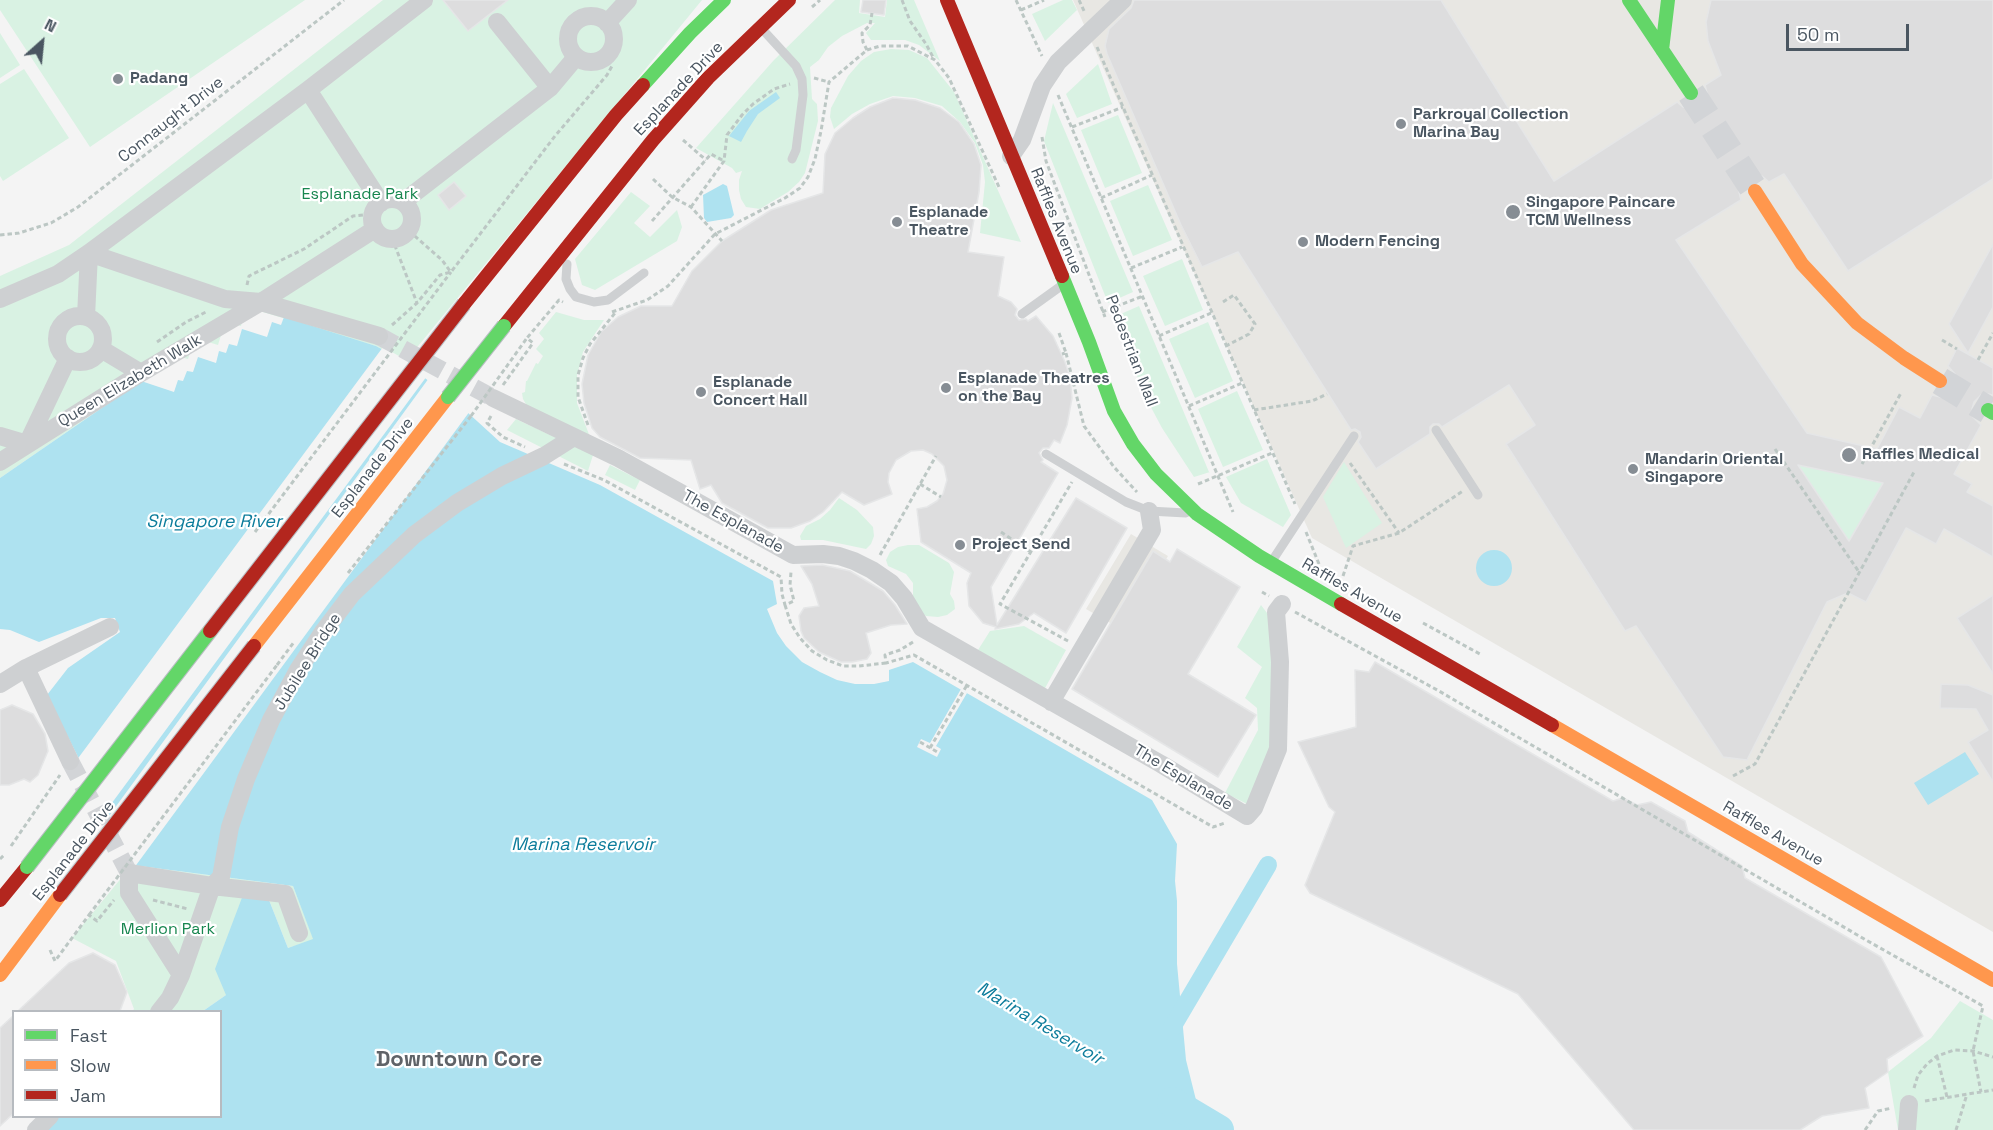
<!DOCTYPE html>
<style>
body{margin:0}
#map{position:relative;width:1993px;height:1130px;overflow:hidden;background:#f4f4f4;font-family:"Space Grotesk",sans-serif}
canvas{display:block}
.legend{position:absolute;left:12px;top:1010px;width:210px;height:108px;box-sizing:border-box;background:#fff;border:2px solid #b7bbc0;margin:0;padding:8px 10px;list-style:none;font-size:18px;color:#4a5661}
.legend li{display:flex;align-items:center;gap:12px;height:30px}
.legend b{width:30px;border:2px solid #b7bbc0}
.north{position:absolute;left:12px;top:12px;width:60px;height:60px;-webkit-text-stroke:4px #fff;paint-order:stroke;rotate:27deg;font-size:16px;font-weight:700;line-height:24px;text-align:center;color:#4a5661}
.north::after{content:'';display:block;margin:auto;width:21px;height:27px;background:#4a5661;clip-path:polygon(50% 0,100% 100%,50% 72%,0 100%)}
.scale{position:absolute;left:1786px;top:24px;width:123px;height:27px;box-sizing:border-box;border:3px solid #4a5661;border-top:0;padding-left:8px;font-size:18px;line-height:21px;white-space:nowrap;color:#4a5661;-webkit-text-stroke:4px #fff;paint-order:stroke}
</style>
<div id="map">
<canvas width="1993" height="1130"></canvas>
<ul class="legend">
<li><b style="height:8px;background:#63d668"></b>Fast</li>
<li><b style="height:8px;background:#ff974d"></b>Slow</li>
<li><b style="height:8px;background:#b3261e"></b>Jam</li>
</ul>
<div class="north">N</div>
<div class="scale">50 m</div>
</div>
<script>
const context = document.querySelector('canvas').getContext('2d');
context.lineJoin = 'round';
function fillPath(path, color) { context.fillStyle = color; context.fill(path, 'evenodd'); }
const toPath = rows => new Path2D(rows.map(r => 'M' + r).join(''));
function strokePath(path, color, width, dash) { context.strokeStyle = color; context.lineWidth = width; context.lineCap = dash ? 'butt' : 'round'; context.setLineDash(dash || []); context.stroke(path); }
function label(font, color, halo, rows, align = 'center') {
  context.font = font + ' "Space Grotesk",sans-serif'; context.lineWidth = 4.5; context.setLineDash([]); context.textBaseline = 'middle'; context.strokeStyle = halo; context.fillStyle = color; for (const [text, x, y, turn = 0] of rows) {
    context.save(); context.translate(x, y); context.rotate((+turn || 0) * Math.PI / 180); context.textAlign = isNaN(turn) ? turn : align; if (halo) context.strokeText(text, 0, 0); context.fillText(text, 0, 0); context.restore();
  }
}
fillPath(toPath([
 [1073,0,1993,0,1993,932,1312,538],
 [1131,534,1168,556,1124,631,1086,609]
]), '#e8e7e3');
fillPath(toPath([
 [0,0,305,0,90,147,0,10],
 [383,0,702,0,405,362,376,346,246,307,241,326,225,322,218,345,195,338,188,359,165,353,141,381,0,478,0,276,69,245],
 [835,0,860,0,859,13,885,17,887,0,914,0,940,61,919,45,905,40,871,40,866,33,875,23,867,23,842,36,828,47,819,60,810,67,812,99,817,104,818,121,805,173,799,182,788,192,768,204,760,209,746,207,741,199,739,190,739,180,742,171,736,173,732,168,696,148,774,60],
 [1063,0,1072,0,1077,10,1045,41,1032,14],
 [0,33,20,65,0,78],
 [891,49,909,50,927,58,954,92,1021,242,980,233,985,182,983,165,975,143,960,122,942,106,915,98,893,96,870,104,852,114,834,129,830,117,831,108,848,76,861,61,874,52],
 [1098,64,1112,104,1077,118,1066,94],
 [24,69,69,138,3,181,0,176,0,84],
 [1053,103,1133,292,1108,303,1044,141],
 [1118,115,1142,173,1105,188,1081,130],
 [1148,185,1172,240,1133,256,1110,201],
 [631,192,650,206,634,223,650,237,677,210,682,227,677,241,595,290,582,285,575,259],
 [1182,259,1203,310,1165,326,1143,276],
 [1139,306,1209,472,1210,472,1194,477,1162,428,1145,396,1114,317],
 [556,312,584,320,604,320,583,352,577,375,577,403,590,437,527,406,523,399,522,393,525,392,526,381,527,381,536,363,538,364,543,356,536,349,544,339,539,333],
 [1208,322,1233,381,1195,398,1169,339],
 [1237,391,1263,450,1223,467,1198,409],
 [516,419,593,455,588,471,507,430],
 [1267,459,1291,515,1283,527,1241,503,1226,477],
 [1344,462,1382,523,1346,548,1323,497],
 [610,465,640,480,635,490,605,475],
 [1798,465,1883,483,1849,541],
 [839,498,857,510,873,527,874,536,871,544,866,549,823,540,801,540,800,536,806,526,820,519,830,510],
 [908,545,919,545,949,563,954,572,950,594,954,601,955,609,947,615,938,617,926,616,918,611,913,603,913,583,906,574,888,566,886,560,890,552,898,547],
 [1261,605,1270,617,1278,720,1251,806,1225,793,1258,730,1257,708,1245,698,1262,667,1237,647],
 [1024,626,1066,650,1044,690,978,650,990,631],
 [132,865,293,886,314,940,288,948,269,900,226,995,203,1011,132,1012,134,1009,116,961,72,938],
 [1960,1001,1993,1020,1993,1130,1898,1130,1888,1072,1931,1038]
]), '#d9f2e3');
fillPath(toPath([
 [776,92,780,98,758,114,747,131,741,142,729,136,749,111],
 [723,184,727,186,734,215,731,218,707,222,704,218,703,195],
 [284,317,376,346,405,362,466,411,500,442,600,485,773,581,777,604,767,609,777,633,786,646,802,662,820,672,837,680,855,684,874,684,889,681,889,670,913,662,1152,800,1177,844,1175,881,1177,901,1177,964,1186,1060,1198,1108,1211,1130,44,1130,59,1117,220,1116,220,1012,203,1011,226,995,215,969,243,895,269,900,288,948,313,939,293,886,132,865,47,695,68,668,120,632,115,618,101,618,39,642,10,630,0,629,0,478,141,381,174,392,178,380,183,381,187,371,193,372,198,357,216,363,219,351,226,353,229,344,237,346,242,329,267,337,272,322,281,325],
 '1476 568a18 18 0 1 1 36 0a18 18 0 1 1-36 0Z',
 [1965,752,1979,774,1928,805,1914,783]
]), '#aee2f0');
fillPath(toPath([
 [383,347,406,360,427,376,103,815,76,761],
 [429,378,470,411,134,868,130,866,106,820],
 [961,689,967,693,936,746,941,749,937,757,917,747,921,739,930,743]
]), '#f4f4f4');
strokePath(toPath([
 [1170,1031,1268,865]
]), '#aee2f0', 18);
strokePath(toPath([
 [1172,1102,1219,1130]
]), '#aee2f0', 30);
const building = toPath([
 [443,0,508,0,468,31,443,0],
 [863,0,886,0,884,15,861,12,863,0],
 [1134,0,1441,0,1554,181,1677,102,1683,107,1691,109,1700,107,1705,101,1707,93,1705,85,1721,75,1708,41,1706,22,1711,0,1993,0,1993,179,1848,271,1784,174,1769,182,1762,176,1755,175,1747,177,1740,184,1739,192,1741,200,1676,240,1807,433,1877,449,1899,407,1920,418,1932,395,1940,397,1947,396,1954,390,1956,382,1955,374,1948,366,1957,348,1993,368,1993,395,1988,394,1981,395,1974,402,1972,409,1973,417,1981,425,1954,474,1972,484,1967,492,1993,506,1993,557,1944,529,1936,544,1906,528,1866,602,1848,593,1827,602,1747,760,1723,757,1636,626,1625,631,1506,444,1535,425,1509,385,1442,427,1439,424,1433,424,1430,427,1430,434,1376,469,1358,442,1361,437,1360,432,1355,429,1351,430,1238,252,1202,267,1181,225,1107,54,1105,46,1109,29,1131,8,1134,0],
 [1798,465,1883,483,1849,541,1798,465],
 [893,98,915,100,940,108,959,122,974,144,981,165,979,192,968,252,1004,257,998,296,1011,302,1017,309,1015,315,1019,320,1026,319,1028,321,1036,316,1053,336,1065,362,1070,378,1072,398,1067,425,1060,443,1054,440,1049,448,1043,448,1039,453,1043,460,1041,462,1058,473,991,587,997,625,1076,498,1127,528,1066,633,1034,613,1019,624,995,629,996,627,983,623,969,606,967,583,971,573,921,542,917,509,927,507,937,501,943,494,947,480,944,466,932,454,923,450,911,451,896,460,889,473,888,482,892,494,864,505,842,492,823,512,810,521,791,528,768,528,722,503,711,485,700,489,691,460,640,458,600,437,592,428,584,403,582,384,588,355,601,332,618,317,641,306,672,306,692,271,722,241,771,210,823,193,825,154,835,133,853,118,870,107,893,98],
 [454,182,466,196,449,210,438,195,454,182],
 [1993,244,1993,307,1968,353,1949,324,1993,244],
 [1177,549,1240,587,1188,674,1256,715,1218,777,1072,689,1153,551,1170,562,1177,549],
 [822,565,850,571,883,591,895,605,907,624,891,625,866,633,871,653,867,659,852,662,841,662,819,652,804,638,801,631,799,616,804,608,819,606,812,584,801,566,822,565],
 [1993,595,1993,674,1957,618,1993,595],
 [1375,662,1613,801,1623,798,1637,805,1651,802,1685,821,1688,832,1742,866,1745,878,1881,957,1923,1036,1887,1059,1888,1072,1865,1088,1869,1108,1822,1116,1800,1130,1634,1130,1518,994,1310,893,1305,885,1335,812,1329,807,1298,742,1356,727,1355,670,1369,672,1375,662],
 [1941,684,1968,685,1993,695,1993,782,1968,742,1988,730,1976,709,1940,708,1941,684],
 [12,705,33,714,45,734,48,751,38,775,30,782,24,779,9,785,0,785,0,710,12,705],
 [93,953,115,965,127,992,120,1011,18,1011,69,963,93,953],
 [14,1015,14,1113,0,1126,0,1028,14,1015]
]);
fillPath(building, '#ddddde');
strokePath(building, '#e5e6e7', 1.5);
strokePath(toPath([
 [379,336,493,398],
 [70,761,129,873]
]), '#d2d4d7', 18, [18, 9]);
strokePath(toPath([
 [1691,93,1755,191],
 [1940,381,1988,410]
]), '#d2d4d7', 28, [28, 14]);
strokePath(toPath([
 [902,0,910,21,926,44,934,59],
 [1016,0,1042,56],
 [1079,0,1085,13],
 [812,7,820,0],
 [1021,10,1044,0],
 [1097,47,1295,504],
 [867,50,863,42,862,33,870,25,872,13],
 [814,78,829,82],
 [1058,95,1233,512],
 [1072,127,1123,107],
 [1042,137,1046,161,1105,317],
 [683,140,706,160],
 [653,179,672,197,691,207,722,241],
 [1101,198,1152,175],
 [691,207,724,161,727,135,742,115,753,104,774,89,790,84],
 [652,221,711,154,724,161],
 [409,231,442,260,450,271],
 [0,235,19,233,51,223,78,207,344,0],
 [392,238,417,303],
 [1131,268,1182,247],
 [247,285,249,276,304,249,353,216,364,215],
 [1223,302,1234,295,1255,324,1249,334,1226,346],
 [612,312,647,300,668,286,715,234,785,198,800,188,808,177,815,159,821,131,829,82,867,50,880,46,908,46,935,60,949,78,999,187],
 [1102,312,1143,296],
 [392,325,417,303,440,275,451,272,555,136,607,75,612,66,605,58],
 [1059,333,1066,353,1062,354],
 [1159,336,1211,313],
 [1942,340,1957,349],
 [157,342,186,322,208,311],
 [1066,353,1084,426,1114,467,1137,492],
 [1978,360,1993,333],
 [503,385,533,343,527,338,559,300,563,302],
 [1189,406,1242,383],
 [1254,410,1312,401,1327,394],
 [491,416,487,423,503,437,525,447],
 [588,425,578,397,578,375,583,358,590,344,615,313],
 [1775,449,1859,572],
 [1350,463,1399,533],
 [564,464,604,480,781,577,782,594,785,605,794,601,790,585,791,572],
 [1862,464,1901,393],
 [920,484,941,497],
 [1198,484,1272,453],
 [1001,532,1031,552],
 [1306,532,1319,564],
 [880,555,936,456],
 [348,573,471,416],
 [1343,576,1353,546,1399,533,1463,491],
 [1262,592,1269,596],
 [785,605,791,624,800,638,812,651,827,660,843,666,859,666,886,663],
 [1295,612,1439,691,1866,940,1983,1006,1973,1051,1981,1092],
 [1423,623,1480,654],
 [1068,641,1000,604,1072,482],
 [913,642,900,650,885,655,886,663,914,655,1213,827,1225,823],
 [277,665,294,642],
 [920,742,939,753],
 [930,748,967,685],
 [1733,776,1755,764,1914,472],
 [11,846,60,775],
 [0,859,5,854],
 [153,900,188,909],
 [50,950,55,961,89,915,97,921,114,900],
 [1937,1056,1947,1097],
 [1914,1088,1918,1075,1927,1064,1937,1056,1954,1050,1973,1051,1993,1057],
 [1925,1101,1993,1090],
 [1865,1130,1878,1111,1892,1108],
 [1956,1130,1967,1094]
]), '#bcc7c4', 3, [4.5, 3]);
strokePath(toPath([
 [763,30,796,66,802,79,803,95,796,150,792,159],
 [567,264,566,279,570,289,576,297,594,302,608,300,644,273],
 [1022,314,1061,286],
 [1436,430,1478,495],
 [1046,454,1126,502,1149,511,1186,513],
 [1272,561,1354,436]
]), '#ced0d2', 9);
strokePath(toPath([
 '568 39a23 23 0 1 1 46 0a23 23 0 1 1-46 0Z',
 [497,22,550,88],
 [607,23,628,0],
 [308,90,381,203],
 [1011,156,1022,140,1042,86,1058,62,1123,0],
 '372 219a20 20 0 1 1 40 0a20 20 0 1 1-40 0Z',
 [403,202,550,88,576,57],
 [0,299,58,274,89,253,308,90,424,0],
 '57 339a23 23 0 1 1 46 0a23 23 0 1 1-46 0Z',
 [86,317,89,253,225,299,261,302,379,336],
 [101,349,141,373],
 [493,398,618,458,793,555,823,554,839,556,854,561,872,570,891,583,904,598,922,628,1161,764,1247,816,1254,808,1278,749,1280,662,1276,612,1282,604],
 [0,436,27,444,68,358],
 [0,462,141,373,261,302,375,229],
 [26,668,110,627],
 [0,684,26,668,70,761],
 [1051,702,1152,530,1149,511],
 [181,975,212,886,221,877,230,827,246,779,271,720,298,670,323,632,352,594,414,535,457,503,502,476,544,456,574,437],
 [159,1012,170,998,181,975,129,893,129,873,212,886,285,894,299,933],
 [36,1130,50,1116],
 [1907,1130,1909,1104]
]), '#ced0d2', 18);
strokePath(toPath([
 [1629,0,1691,93],
 [1662,50,1668,0],
 [643,85,690,33,724,0],
 [1062,276,1089,342,1114,411,1133,444,1156,474,1197,514,1259,556,1341,604],
 [1988,410,1993,413]
]), '#63d668', 14);
strokePath(toPath([
 [1755,191,1802,264,1857,323,1904,358,1940,381],
 [254,646,448,397],
 [1552,725,1993,980],
 [0,975,60,895]
]), '#ff974d', 14);
strokePath(toPath([
 [947,0,1062,276],
 [464,304,616,115,643,85],
 [504,326,653,140,708,78,789,0],
 [1341,604,1552,725],
 [0,900,27,867]
]), '#b3261e', 14);
const fastBridge = toPath([
 [448,397,504,326],
 [27,867,210,631]
]);
const jamBridge = toPath([
 [210,631,464,304],
 [60,895,254,646]
]);
strokePath(fastBridge, '#b9bec3', 16, []);
strokePath(jamBridge, '#b9bec3', 16, []);
strokePath(toPath([
 [471,416,527,338],
 [255,532,451,272],
 [89,915,277,665]
]), '#bcc7c4', 3, [4.5, 3]);
strokePath(fastBridge, '#63d668', 14);
strokePath(jamBridge, '#b3261e', 14);
for (const [x, y, r, color] of [
 [118,79,6,"#868d94"],
 [1401,124,6,"#868d94"],
 [1513,212,8,"#868d94"],
 [897,222,6,"#868d94"],
 [1303,242,6,"#868d94"],
 [946,388,6,"#868d94"],
 [701,392,6,"#868d94"],
 [1849,455,8,"#868d94"],
 [1633,469,6,"#868d94"],
 [960,545,6,"#868d94"]
]) { const dot = new Path2D(); dot.arc(x, y, r, 0, 2 * Math.PI); context.fillStyle = color; context.fill(dot); strokePath(dot, '#fff', 2); }
label('bold 16px', '#4a5661', '#fff', [
 ["Padang",130,79],
 ["Parkroyal Collection",1413,115],
 ["Marina Bay",1413,133],
 ["Singapore Paincare",1526,203],
 ["TCM Wellness",1526,221],
 ["Esplanade",909,213],
 ["Theatre",909,231],
 ["Modern Fencing",1315,242],
 ["Esplanade Theatres",958,379],
 ["on the Bay",958,397],
 ["Esplanade",713,383],
 ["Concert Hall",713,401],
 ["Raffles Medical",1862,455],
 ["Mandarin Oriental",1645,460],
 ["Singapore",1645,478],
 ["Project Send",972,545]
], 'left');
label('16px', '#4a5661', '#fff', [
 ["Esplanade Drive",679,89,-47],
 ["Connaught Drive",171,120,-38],
 ["Raffles Avenue",1056,221,68],
 ["Pedestrian Mall",1131,351,69],
 ["Queen Elizabeth Walk",130,381,-31],
 ["Esplanade Drive",373,468,-52],
 ["The Esplanade",733,522,29],
 ["Raffles Avenue",1352,591,30],
 ["Jubilee Bridge",308,662,-58],
 ["The Esplanade",1183,778,31],
 ["Raffles Avenue",1773,834,30],
 ["Esplanade Drive",74,851,-52]
]);
label('16px', '#17864f', '#fff', [
 ["Esplanade Park",360,195],
 ["Merlion Park",168,930]
]);
label('italic 18px', '#0c7c9b', '#fff', [
 ["Singapore River",214,522],
 ["Marina Reservoir",583,845],
 ["Marina Reservoir",1040,1024,31]
]);
label('bold 22px', '#5f6368', '#fff', [
 ["Downtown Core",459,1060]
]);
</script>
